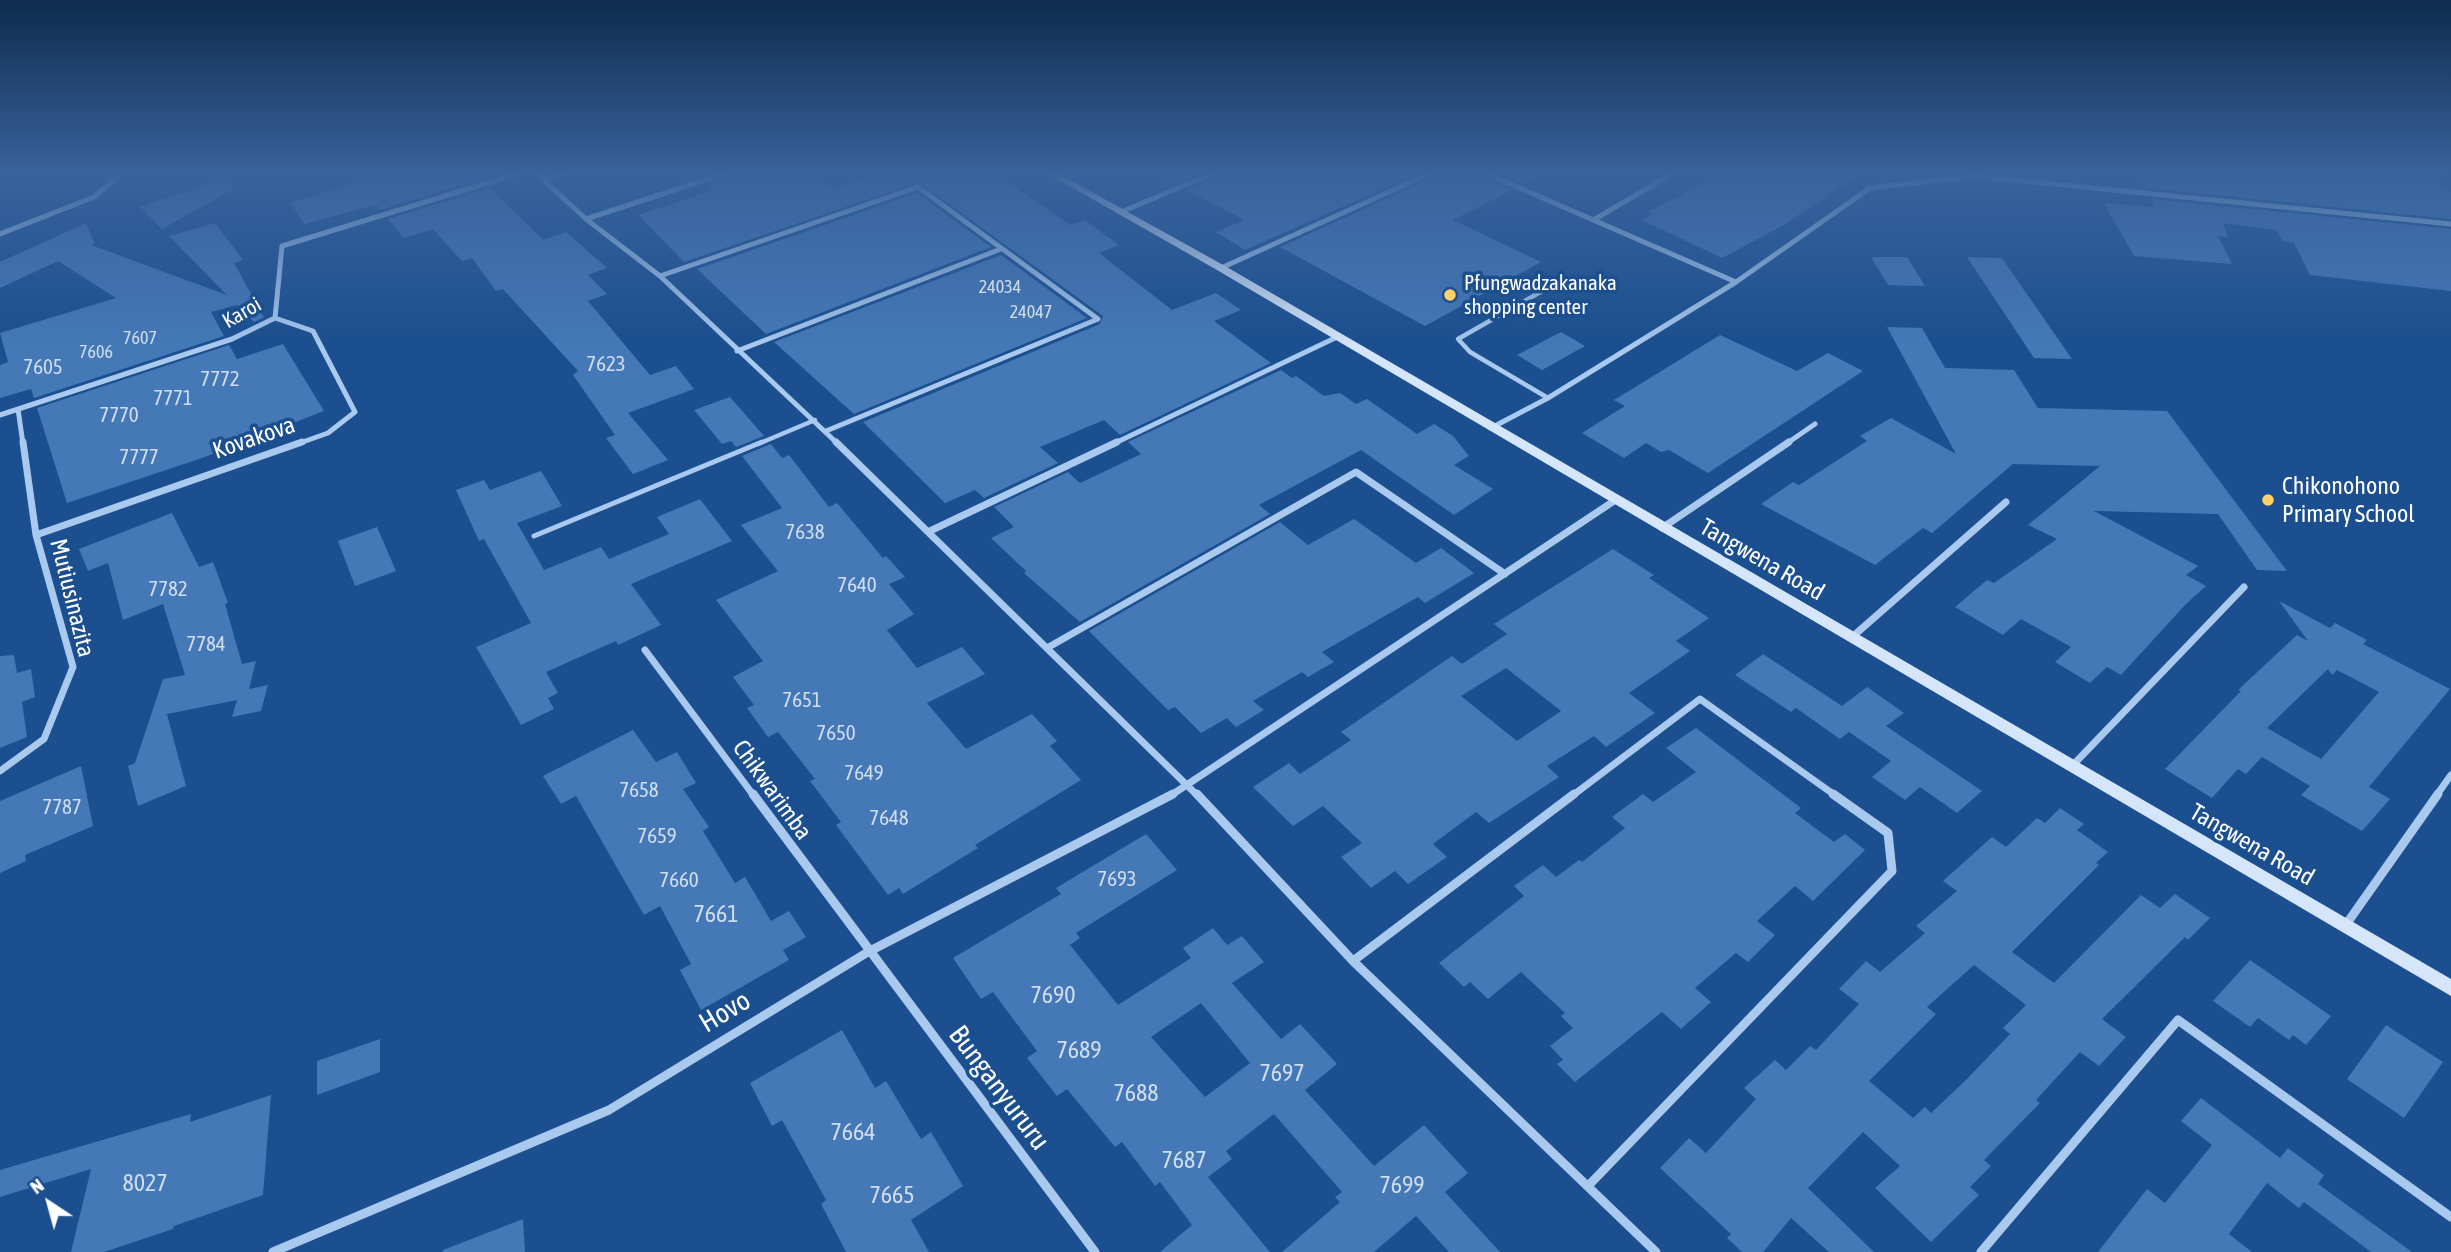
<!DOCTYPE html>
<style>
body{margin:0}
#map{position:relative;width:2451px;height:1252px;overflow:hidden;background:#1b4f8f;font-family:"Asap Condensed",sans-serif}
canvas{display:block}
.north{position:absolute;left:14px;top:1168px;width:70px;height:70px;-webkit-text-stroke:5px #1b4f8f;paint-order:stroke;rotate:324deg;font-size:19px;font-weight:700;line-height:28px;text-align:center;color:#fff}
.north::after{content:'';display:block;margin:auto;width:24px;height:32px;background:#fff;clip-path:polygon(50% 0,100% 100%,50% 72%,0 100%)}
</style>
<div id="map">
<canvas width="2451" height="1252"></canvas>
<div class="north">N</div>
</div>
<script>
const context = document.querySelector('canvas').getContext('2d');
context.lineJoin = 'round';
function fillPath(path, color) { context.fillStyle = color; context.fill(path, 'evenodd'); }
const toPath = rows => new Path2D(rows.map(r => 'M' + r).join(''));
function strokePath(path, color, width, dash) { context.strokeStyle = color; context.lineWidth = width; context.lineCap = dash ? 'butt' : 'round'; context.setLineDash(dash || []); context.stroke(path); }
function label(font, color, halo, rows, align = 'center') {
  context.font = font + ' "Asap Condensed",sans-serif'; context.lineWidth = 7; context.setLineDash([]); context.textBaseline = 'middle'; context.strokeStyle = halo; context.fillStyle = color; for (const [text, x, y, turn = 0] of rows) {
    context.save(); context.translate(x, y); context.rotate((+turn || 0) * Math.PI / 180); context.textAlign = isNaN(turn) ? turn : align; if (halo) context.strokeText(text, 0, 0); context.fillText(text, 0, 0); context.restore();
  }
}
fillPath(toPath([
 [396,172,473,172,481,179,380,210,376,205,304,224,290,202],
 [734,172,809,172,826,186,830,184,835,188,885,172,992,172,1071,225,1085,220,1119,245,1099,253,1172,310,1216,293,1241,310,1214,321,1271,363,1120,435,1104,420,1078,431,1040,447,1058,463,984,498,975,490,945,503,863,422,1100,324,1103,316,919,182,684,262,638,215,713,190,708,184,731,177],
 [1153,172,1204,172,1175,184],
 [1221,172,1421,172,1245,250,1216,232,1244,220,1187,190,1218,177],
 [1438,172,1478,172,1481,177,1512,190,1453,220,1541,262,1425,326,1280,247,1435,177],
 [1495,172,1548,172,1524,184],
 [1726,172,1862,172,1784,225,1722,258,1642,220,1652,214,1647,212],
 [2138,172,2426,172,2443,190,2451,191,2451,219,2146,188],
 [228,178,233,189,162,229,140,207],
 [490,188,543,240,566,232,607,268,588,275,607,294,588,301,650,375,676,366,694,389,628,413,668,460,633,474,606,438,615,435,573,375,578,371,503,289,496,291,472,258,462,261,433,229,404,238,388,219],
 [917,193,991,247,766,334,697,269],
 [2151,199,2451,229,2451,291,2310,275,2294,243,2283,241,2276,230,2223,223,2228,237,2218,236,2232,264,2134,256,2104,203,2155,207],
 [86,223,95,244,91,245,227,295,169,236,215,223,243,260,234,263,264,317,254,322,237,305,211,312,224,336,34,398,31,389,0,398,0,365,8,362,0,333,116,298,58,261,0,288,0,262],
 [1001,255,1087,318,854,414,774,342],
 [1871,257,1907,257,1925,286,1888,285],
 [1967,257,2002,258,2072,359,2034,358],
 [1887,327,1922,328,1945,368,2014,370,2038,408,2167,411,2287,571,2257,570,2218,514,2094,511,2198,566,2186,575,2206,586,2186,604,2121,675,2107,667,2090,683,2055,662,2071,647,2021,619,2003,635,1955,607,1987,580,1994,583,2057,539,2028,525,2100,466,2013,464,1932,533,1923,528,1875,565,1761,504,1793,482,1799,485,1867,441,1860,436,1891,418,1956,454],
 [1561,332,1585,346,1542,370,1517,355],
 [1720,335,1797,371,1828,353,1863,371,1708,473,1669,450,1661,452,1646,443,1624,458,1582,433,1625,406,1614,400],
 [283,344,324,411,205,457,67,503,37,408,229,345,237,359],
 [1281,370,1292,378,1296,376,1324,396,1340,393,1356,404,1367,399,1417,434,1434,424,1453,436,1469,456,1454,465,1493,489,1454,515,1361,450,1259,505,1270,514,1080,622,1024,573,1026,571,991,538,1014,527,994,507,1068,472,1080,483,1141,454,1128,442],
 [730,397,764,436,736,447,731,441,722,444,694,410],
 [771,444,782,458,789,455,829,507,837,503,883,558,886,556,905,577,889,584,914,614,887,630,917,668,962,647,985,674,927,703,966,749,1032,714,1057,741,1050,746,1081,780,975,845,978,848,903,894,899,888,888,895,836,825,841,822,810,781,815,779,778,732,768,737,747,708,754,705,733,677,763,661,716,600,778,571,741,525,782,508,742,456],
 [541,471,562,506,517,523,544,570,601,547,609,559,669,534,657,517,700,499,732,541,631,584,661,625,618,645,616,641,546,672,558,693,548,698,554,709,521,725,476,647,531,623,484,539,479,541,456,490,484,480,490,490],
 [172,513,199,567,213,562,228,603,225,604,242,664,256,661,249,689,268,685,261,711,232,717,237,700,167,714,186,786,138,806,128,766,135,763,163,679,185,675,163,604,123,620,108,563,88,571,79,549],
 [1354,519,1416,563,1441,548,1474,573,1425,603,1418,597,1322,652,1334,662,1308,677,1302,672,1253,701,1264,710,1236,727,1227,718,1201,733,1175,707,1168,710,1089,631,1280,522,1308,545],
 [377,527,396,571,355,586,338,541],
 [1613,549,1654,575,1649,578,1709,618,1676,641,1690,651,1629,693,1655,713,1606,747,1594,736,1547,766,1559,777,1489,823,1476,812,1433,844,1447,857,1408,884,1395,871,1371,888,1341,857,1362,843,1323,806,1293,826,1253,787,1289,763,1300,774,1351,740,1341,732,1452,656,1462,664,1507,634,1494,624],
 [1506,668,1561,711,1517,741,1461,696],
 [2279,601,2330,628,2335,623,2367,640,2363,644,2450,689,2369,787,2390,799,2362,831,2301,795,2310,786,2262,757,2246,774,2238,769,2212,798,2165,769,2241,691,2238,690,2297,635,2308,641],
 [2328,669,2332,675,2337,670,2379,692,2321,759,2267,728],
 [1763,654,1842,706,1867,687,1904,713,1886,726,1982,791,1957,813,1920,787,1905,800,1872,777,1891,761,1849,732,1840,739,1796,708,1791,712,1735,675],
 [14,655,17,673,31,669,35,697,22,702,27,737,0,748,0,656],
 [1696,728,1801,808,1795,813,1834,842,1845,834,1865,850,1813,901,1795,886,1757,921,1775,935,1748,962,1736,953,1695,988,1711,1002,1681,1029,1662,1012,1575,1082,1557,1064,1563,1060,1550,1046,1573,1028,1561,1016,1565,1013,1521,972,1488,999,1470,982,1464,987,1439,963,1524,896,1514,886,1543,865,1556,877,1579,860,1582,862,1625,828,1612,817,1643,794,1653,802,1696,772,1666,748],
 [633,730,656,762,677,752,696,783,683,789,709,827,703,831,735,883,745,877,771,921,789,911,806,937,783,950,789,960,701,1010,680,970,691,964,660,906,644,915,576,796,561,804,543,776],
 [81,766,93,826,25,855,26,861,0,873,0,801],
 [2060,808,2084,824,2077,830,2108,852,2096,863,2099,865,2012,952,2054,983,2141,895,2160,908,2175,894,2210,918,2188,940,2185,937,2102,1019,2126,1037,2099,1066,2080,1052,2036,1100,2040,1103,1984,1160,1991,1166,1970,1187,1979,1195,1931,1242,1875,1188,1900,1166,1863,1132,1808,1188,1874,1252,1829,1252,1791,1218,1763,1252,1742,1252,1727,1238,1731,1234,1660,1168,1689,1138,1706,1153,1756,1099,1744,1088,1775,1060,1786,1070,1810,1046,1816,1050,1859,1004,1839,989,1866,961,1880,972,1925,933,1916,926,1957,891,1943,881,1992,837,2006,847,2037,818,2045,823],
 [1974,965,2026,1005,2003,1028,2010,1034,1967,1079,1931,1113,1925,1107,1913,1118,1869,1081,1936,1014,1927,1007],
 [1146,834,1177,870,1076,933,1080,938,1070,945,1118,1005,1191,958,1183,948,1213,928,1227,945,1242,936,1264,962,1232,983,1281,1039,1300,1024,1337,1064,1305,1090,1374,1166,1424,1125,1468,1173,1445,1192,1500,1252,1449,1252,1416,1216,1374,1252,1282,1252,1340,1202,1335,1197,1342,1192,1274,1114,1226,1151,1232,1159,1208,1177,1270,1252,1160,1252,1192,1225,1160,1182,1155,1186,1122,1142,1115,1147,1067,1089,1057,1096,1027,1058,1037,1051,993,992,981,999,953,958,1061,894,1056,888],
 [1201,1003,1250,1063,1205,1097,1151,1037],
 [2250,960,2331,1016,2306,1045,2293,1035,2289,1040,2258,1018,2250,1027,2213,1001],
 [2386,1025,2443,1062,2404,1118,2347,1079],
 [842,1030,875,1088,886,1081,921,1139,931,1132,963,1186,911,1220,929,1252,846,1252,821,1204,826,1200,782,1120,772,1126,750,1083],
 [380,1039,380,1072,317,1095,317,1061],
 [271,1095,263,1195,174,1226,173,1229,104,1252,71,1252,91,1169,0,1197,0,1170,191,1114,190,1122],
 [2201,1098,2280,1158,2288,1148,2324,1175,2318,1184,2412,1252,2371,1252,2304,1202,2299,1208,2267,1183,2229,1234,2252,1252,2098,1252,2147,1189,2165,1203,2212,1145,2181,1121],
 [523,1219,525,1252,443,1252,443,1250]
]), '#4478b7');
strokePath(toPath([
 [543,179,570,172],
 [1548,398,1470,352,1458,339,1565,278],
 [758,444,815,420]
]), '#a9c9ee', 4.5);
strokePath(toPath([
 [534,536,762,442]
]), '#a9c9ee', 5);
strokePath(toPath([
 [535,172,586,219,660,276,838,444],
 [1483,172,1736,282],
 [1121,212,1216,172],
 [586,219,729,172],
 [1595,219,1675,172],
 [0,234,94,197,123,172],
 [1221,268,1433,172],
 [660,276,918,187,1098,319],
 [275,318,313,331,355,412,328,433,297,444],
 [737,351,1001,249],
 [18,409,23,444],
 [0,415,232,339,275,318,282,246,523,172],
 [1491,428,1548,398,1736,282,1870,188,1975,176,2451,224],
 [826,431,1098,319],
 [1113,444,1335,338],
 [1786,444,1815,424]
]), '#a9c9ee', 5);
strokePath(toPath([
 [836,442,1198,796],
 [1662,528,1789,442],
 [930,531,1117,442],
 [36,535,302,442],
 [1851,638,2006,502],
 [1047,648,1356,472,1505,574],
 [645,650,754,796],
 [2072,766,2244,587],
 [0,771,44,739,73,667,36,535,23,442],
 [1170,796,1614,501],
 [1572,796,1700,699,1836,796],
 [2436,796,2451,775]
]), '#a9c9ee', 7);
strokePath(toPath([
 [753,794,1095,1252],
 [1197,794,1353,961,1656,1252],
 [2345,926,2438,794],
 [1353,961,1574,794],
 [1589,1185,1892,871,1888,833,1833,794],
 [273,1252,609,1110,868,952,1173,794],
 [1981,1252,2178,1020,2451,1217]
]), '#a9c9ee', 9);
fillPath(toPath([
 [1045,172,1056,172,1225,266,2451,979,2451,996,1217,270,1045,172]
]), '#d6e6fa');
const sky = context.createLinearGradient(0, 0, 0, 347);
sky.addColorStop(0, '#0f2b4f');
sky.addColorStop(0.5, '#39639b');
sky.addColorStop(1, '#39639b00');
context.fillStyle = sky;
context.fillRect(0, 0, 2451, 347);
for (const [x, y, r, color] of [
 [1450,295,7,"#ffd166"],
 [2268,500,7,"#ffd166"]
]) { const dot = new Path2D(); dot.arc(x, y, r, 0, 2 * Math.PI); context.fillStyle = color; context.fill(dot); strokePath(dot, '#1b4f8f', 2.5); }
label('18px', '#d0dded', null, [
 ["24034",1000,287],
 ["24047",1031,312],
 ["7607",140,338],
 ["7606",96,352]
]);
label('21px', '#fff', '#1b4f8f', [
 ["Pfungwadzakanaka",1464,283],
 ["shopping center",1464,307]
], 'left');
label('21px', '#fff', '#1b4f8f', [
 ["Karoi",242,313,-30]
]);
label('21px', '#d0dded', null, [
 ["7623",606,364],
 ["7605",43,367],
 ["7772",220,379],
 ["7771",173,398],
 ["7770",119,415],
 ["7777",139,457],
 ["7638",805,532],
 ["7640",857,585],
 ["7782",168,589],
 ["7784",206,644],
 ["7651",802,700],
 ["7650",836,733],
 ["7649",864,773],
 ["7658",639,790],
 ["7787",62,807],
 ["7648",889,818],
 ["7659",657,836],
 ["7693",1117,879],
 ["7660",679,880]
]);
label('24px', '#fff', '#1b4f8f', [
 ["Kovakova",254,438,-19],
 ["Tangwena Road",1762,560,30],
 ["Mutiusinazita",72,598,76],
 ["Chikwarimba",772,790,54],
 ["Tangwena Road",2252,845,30]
]);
label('24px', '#fff', '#1b4f8f', [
 ["Chikonohono",2282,486],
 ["Primary School",2282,514]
], 'left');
label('24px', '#d0dded', null, [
 ["7661",716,914],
 ["7690",1053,995],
 ["7689",1079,1050],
 ["7697",1282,1073],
 ["7688",1136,1093],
 ["7664",853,1132],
 ["7687",1184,1160],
 ["8027",145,1183],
 ["7699",1402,1185],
 ["7665",892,1195]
]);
label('28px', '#fff', '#1b4f8f', [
 ["Hovo",725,1012,-31],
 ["Bunganyururu",999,1088,53]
]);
</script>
